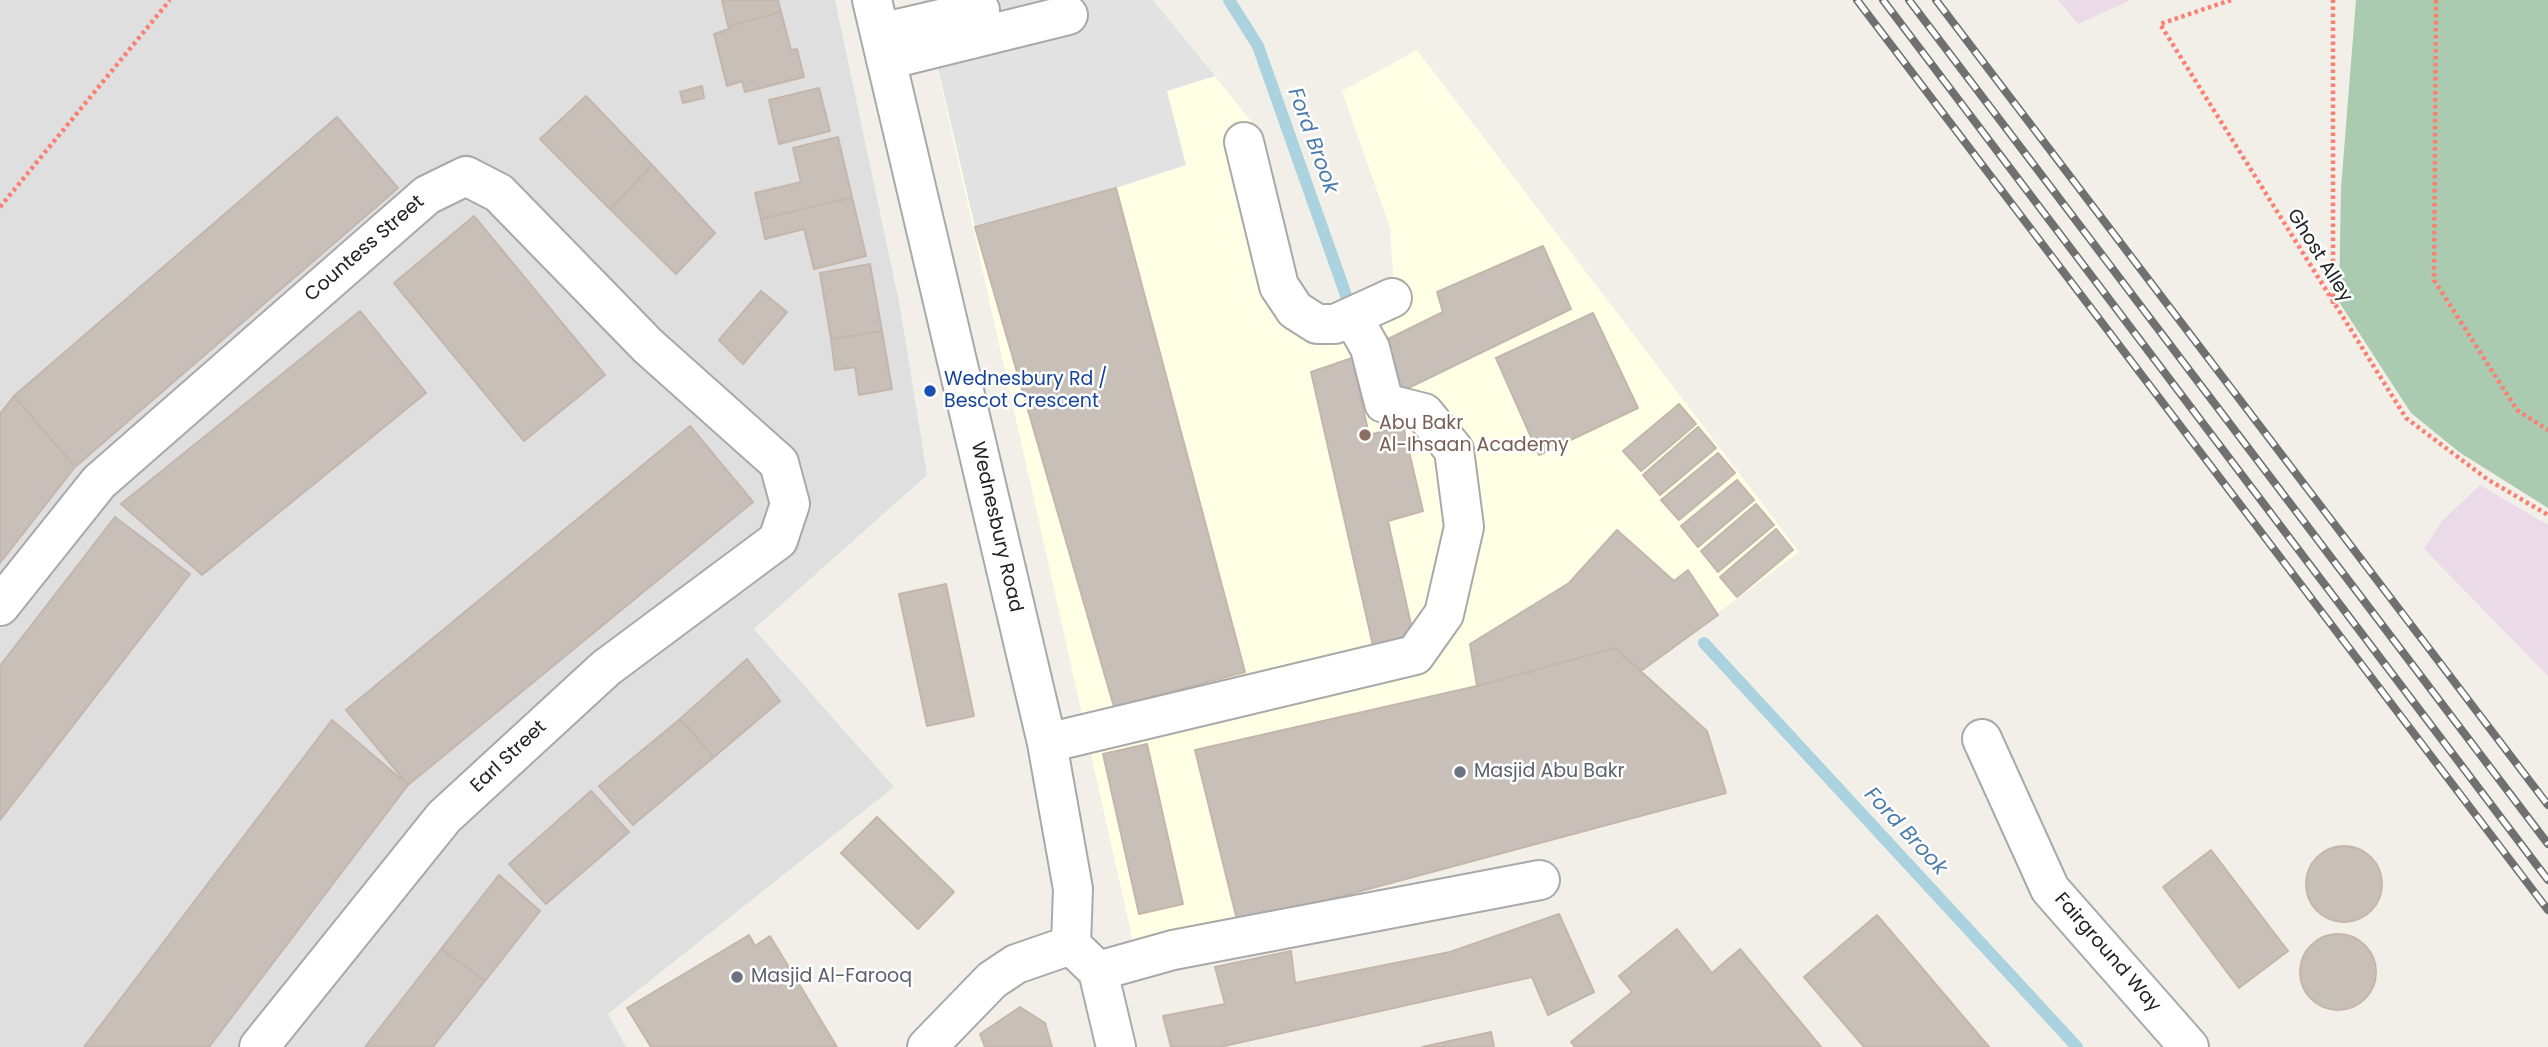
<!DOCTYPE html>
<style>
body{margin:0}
canvas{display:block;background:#f2efe9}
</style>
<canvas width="2548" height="1047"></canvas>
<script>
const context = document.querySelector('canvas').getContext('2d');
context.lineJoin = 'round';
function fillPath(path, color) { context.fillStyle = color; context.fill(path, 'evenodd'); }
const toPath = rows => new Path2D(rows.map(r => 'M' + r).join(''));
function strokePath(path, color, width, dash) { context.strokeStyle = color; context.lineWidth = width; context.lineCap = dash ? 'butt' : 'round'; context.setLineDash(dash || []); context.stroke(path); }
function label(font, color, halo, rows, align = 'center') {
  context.font = font + ' Poppins,sans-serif'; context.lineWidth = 5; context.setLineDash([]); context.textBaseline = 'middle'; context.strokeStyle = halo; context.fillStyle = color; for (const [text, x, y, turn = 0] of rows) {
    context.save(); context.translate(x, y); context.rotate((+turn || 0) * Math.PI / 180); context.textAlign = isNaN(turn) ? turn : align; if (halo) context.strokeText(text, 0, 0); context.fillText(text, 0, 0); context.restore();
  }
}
fillPath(toPath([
 [0,0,835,0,900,307,927,475,754,629,894,787,608,1014,626,1047,0,1047]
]), '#e0dfdf');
fillPath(toPath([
 [2058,0,2131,0,2078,24],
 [2480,485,2548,525,2548,676,2424,549,2442,521]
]), '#ebdbe8');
fillPath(toPath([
 [922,0,1153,0,1251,121,1307,304,1326,319,1388,291,1393,274,1390,228,1342,91,1417,50,1799,552,1641,671,1707,731,1726,793,1134,946]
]), '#ffffe5');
fillPath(toPath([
 [2356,0,2548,0,2548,508,2459,452,2411,413,2339,302,2341,188]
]), '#aacbaf');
fillPath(toPath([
 [922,0,1153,0,1215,76,1167,91,1186,165,1116,188,975,227]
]), '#e2e2e2');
strokePath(toPath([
 [1229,0,1258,46,1348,301],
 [1704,643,2077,1047]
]), '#aad3df', 12);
const building = toPath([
 [722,0,778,0,781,12,728,26,722,0],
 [781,12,791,50,797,49,804,77,745,92,742,81,727,86,714,34,729,29,728,26,781,12],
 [702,86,704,98,683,103,680,92,702,86],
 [819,88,830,131,779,144,769,100,819,88],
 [586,96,652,165,610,209,540,139,586,96],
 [337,117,398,188,75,467,14,396,337,117],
 [838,137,852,197,761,219,755,193,801,182,793,148,838,137],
 [652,165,715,233,676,274,610,209,652,165],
 [1116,188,1245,672,1114,707,975,227,1116,188],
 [852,197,866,256,814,269,804,229,765,239,761,219,852,197],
 [474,216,605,375,524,441,394,283,474,216],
 [1543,246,1571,309,1400,392,1388,339,1443,312,1437,292,1543,246],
 [870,264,882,331,831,339,820,273,870,264],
 [761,291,787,312,743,364,719,340,761,291],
 [360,311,426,393,202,575,121,504,360,311],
 [1593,313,1638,408,1539,455,1496,358,1593,313],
 [882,331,892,389,859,395,855,367,835,370,831,339,882,331],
 [1352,358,1369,435,1403,426,1423,511,1388,521,1414,638,1374,650,1311,372,1352,358],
 [14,396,75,467,0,563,0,414,14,396],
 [1679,404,1696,424,1641,471,1623,451,1679,404],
 [690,426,753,502,408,785,346,710,690,426],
 [1698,427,1716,448,1660,495,1643,475,1698,427],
 [1718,453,1735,473,1679,520,1661,500,1718,453],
 [1737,480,1754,500,1698,547,1681,526,1737,480],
 [1756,504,1774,525,1718,572,1701,551,1756,504],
 [115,517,190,574,0,820,0,666,115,517],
 [1776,529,1793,550,1737,597,1720,577,1776,529],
 [1617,530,1674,581,1688,570,1718,615,1641,671,1615,648,1477,686,1470,644,1569,583,1617,530],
 [946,584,974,716,927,726,899,594,946,584],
 [1615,648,1707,731,1726,793,1238,924,1195,750,1477,686,1615,648],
 [747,659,780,701,714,757,680,719,747,659],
 [680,719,714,757,633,825,599,786,680,719],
 [332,720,408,785,209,1047,84,1047,332,720],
 [1147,744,1183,904,1139,914,1103,754,1147,744],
 [591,791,629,832,546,904,509,864,591,791],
 [877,817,954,892,918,929,841,853,877,817],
 '2306 884a38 38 0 1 1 76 0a38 38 0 1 1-76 0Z',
 [2211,850,2288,951,2239,988,2163,887,2211,850],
 [499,875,540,911,485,981,441,949,499,875],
 [1559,914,1594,992,1548,1015,1532,977,1220,1047,1171,1047,1163,1016,1225,1004,1215,967,1291,951,1295,983,1450,952,1559,914],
 [1877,915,1989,1047,1864,1047,1804,977,1877,915],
 [1677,929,1712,973,1740,949,1821,1047,1575,1047,1571,1042,1632,992,1619,976,1677,929],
 '2300 972a38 38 0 1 1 76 0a38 38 0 1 1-76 0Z',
 [749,935,755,946,770,936,837,1047,651,1047,627,1008,749,935],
 [441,949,485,981,433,1047,365,1047,441,949],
 [1020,1007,1045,1023,1052,1047,985,1047,980,1034,1020,1007],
 [1491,1032,1494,1047,1422,1047,1491,1032]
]);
fillPath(building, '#c7bfb8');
strokePath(building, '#c4b6ab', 2);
const minor = toPath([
 [872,0,1047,743,1073,889,1071,945,1098,971,1116,1047],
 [880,33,980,10],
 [886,60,1068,15],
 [1244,142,1279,286,1295,310,1317,324,1335,324,1392,298],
 [0,606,99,482,427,195,466,176,499,193,648,346,779,463,790,504,778,540,606,668,444,817,259,1047],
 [1982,739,2050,889,2189,1047],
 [1047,743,1415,655,1444,614,1464,527,1454,450,1424,413,1384,403,1370,348,1353,318],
 [1098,971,1173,950,1540,880],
 [927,1047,992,980,1016,964,1071,945]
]);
strokePath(minor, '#a9a9a9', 42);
strokePath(toPath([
 [2231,0,2160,24,2406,418,2487,479,2548,515],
 [2436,0,2434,280,2517,410,2548,430],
 [0,207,170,0],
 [2333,304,2333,0]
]), '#fa8072', 4.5, [3.5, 3.5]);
strokePath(minor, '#fff', 38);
const rail = toPath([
 [1857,0,2548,910],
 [1883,0,2548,880],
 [1909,0,2548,844],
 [1936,0,2548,805]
]);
strokePath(rail, '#707070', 8);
strokePath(rail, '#fff', 5, [16]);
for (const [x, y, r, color] of [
 [930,391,7,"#1a4fb4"],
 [1365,435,7,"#8d6e63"],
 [1460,772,7,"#6b7280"],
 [737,977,7,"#6b7280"]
]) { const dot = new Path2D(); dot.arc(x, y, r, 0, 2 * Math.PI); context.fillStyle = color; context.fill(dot); strokePath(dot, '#fff', 2.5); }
label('19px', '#222', '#fff', [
 ["Countess Street",365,249,-41],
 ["Ghost Alley",2319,256,58],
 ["Wednesbury Road",996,527,77],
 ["Earl Street",509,757,-43],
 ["Fairground Way",2107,953,49]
]);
label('19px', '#164399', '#fff', [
 ["Wednesbury Rd /",944,380],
 ["Bescot Crescent",944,402]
], 'left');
label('19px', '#785e54', '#fff', [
 ["Abu Bakr",1379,424],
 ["Al-Ihsaan Academy",1379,446]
], 'left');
label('19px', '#5b616d', '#fff', [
 ["Masjid Abu Bakr",1474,772],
 ["Masjid Al-Farooq",751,977]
], 'left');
label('italic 21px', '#4a7aab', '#fff', [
 ["Ford Brook",1312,141,70],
 ["Ford Brook",1905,832,47]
]);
</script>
